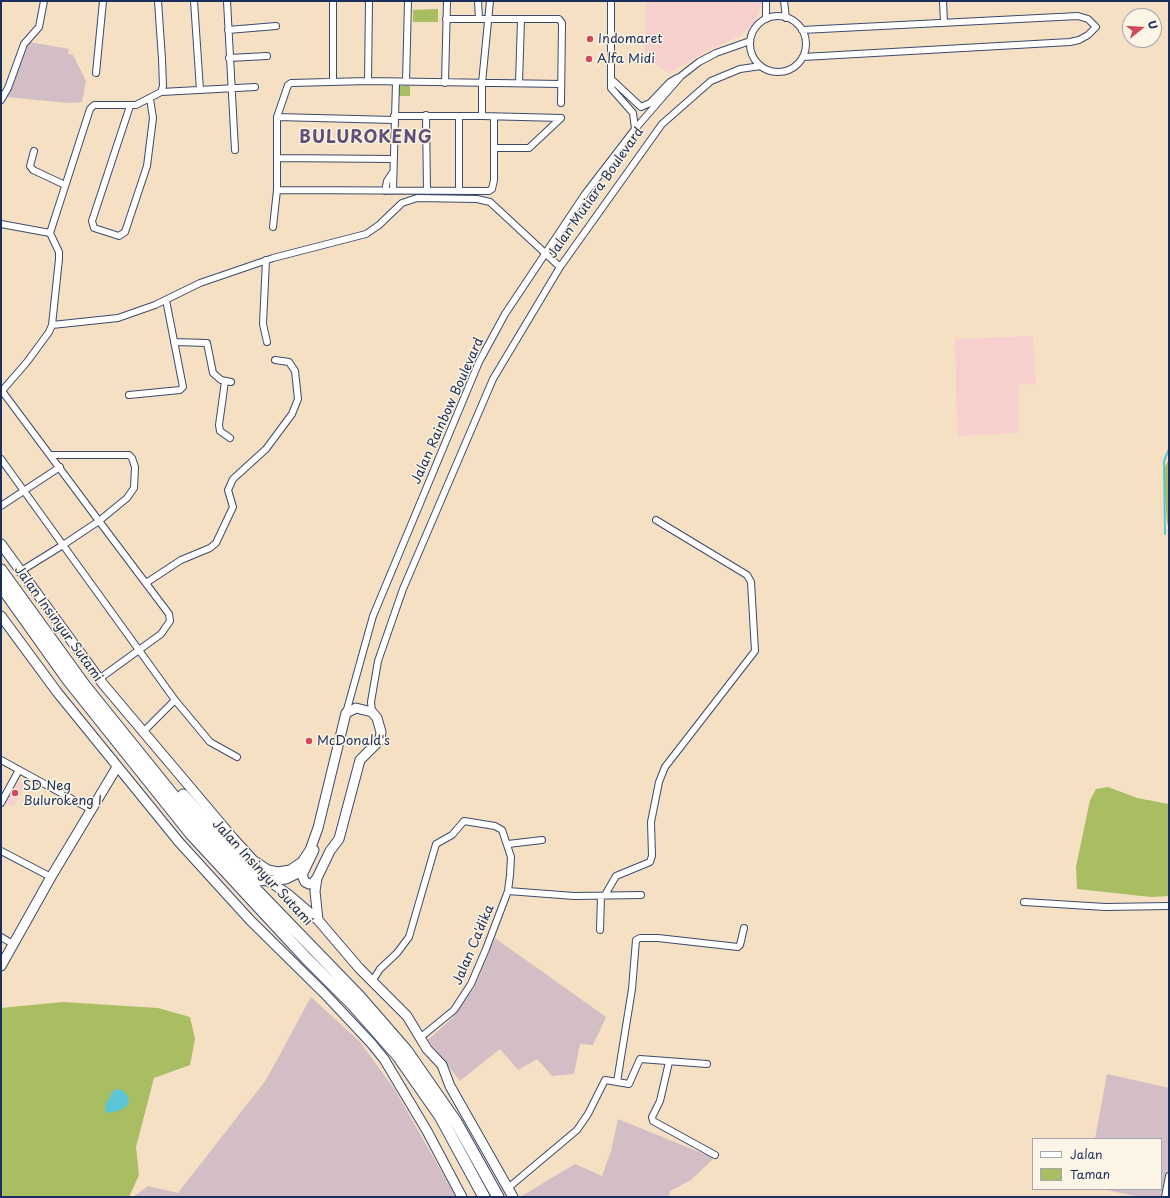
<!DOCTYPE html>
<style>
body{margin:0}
#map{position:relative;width:1170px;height:1198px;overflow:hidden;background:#f5e0c4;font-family:"Playpen Sans",sans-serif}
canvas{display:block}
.frame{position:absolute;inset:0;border:2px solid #1b2f5e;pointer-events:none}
.legend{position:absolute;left:1032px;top:1138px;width:130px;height:52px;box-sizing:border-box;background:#fcf5e5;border:1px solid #a2a6af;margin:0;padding:5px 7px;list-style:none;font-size:12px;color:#1b2f5e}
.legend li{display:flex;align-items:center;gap:8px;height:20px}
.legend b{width:20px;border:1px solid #a2a6af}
.north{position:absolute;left:1122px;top:8px;width:40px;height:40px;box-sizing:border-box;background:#fcf5e5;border:1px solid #a2a6af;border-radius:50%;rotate:73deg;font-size:11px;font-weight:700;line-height:16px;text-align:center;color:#1b2f5e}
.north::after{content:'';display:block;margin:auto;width:14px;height:18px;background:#d1495b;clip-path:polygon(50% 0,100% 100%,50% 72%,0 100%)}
</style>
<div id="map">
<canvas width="1170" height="1198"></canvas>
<div class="frame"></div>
<ul class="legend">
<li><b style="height:5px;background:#fff"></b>Jalan</li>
<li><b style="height:11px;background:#a9bd62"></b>Taman</li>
</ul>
<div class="north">U</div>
</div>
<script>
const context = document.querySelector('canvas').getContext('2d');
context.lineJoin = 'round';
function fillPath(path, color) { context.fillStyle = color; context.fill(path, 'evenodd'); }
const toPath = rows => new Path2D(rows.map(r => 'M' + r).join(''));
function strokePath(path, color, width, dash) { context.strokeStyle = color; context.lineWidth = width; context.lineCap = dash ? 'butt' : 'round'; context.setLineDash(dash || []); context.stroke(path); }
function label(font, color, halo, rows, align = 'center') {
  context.font = font + ' "Playpen Sans",sans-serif'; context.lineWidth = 3; context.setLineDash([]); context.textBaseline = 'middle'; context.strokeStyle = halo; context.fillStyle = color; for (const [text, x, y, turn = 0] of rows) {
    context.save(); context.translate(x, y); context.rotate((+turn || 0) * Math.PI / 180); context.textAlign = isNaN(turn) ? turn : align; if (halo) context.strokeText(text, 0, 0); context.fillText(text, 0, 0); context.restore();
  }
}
fillPath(toPath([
 [646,1,762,1,759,14,754,24,740,36,714,47,669,73,645,57],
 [1033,336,1036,384,1019,385,1018,433,957,436,955,339],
 [16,779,26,784,13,807,4,802]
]), '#f7d0ce');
fillPath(toPath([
 [30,42,69,49,68,54,73,55,86,81,82,102,68,103,7,97,21,59],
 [495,938,606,1017,593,1045,580,1044,574,1074,552,1076,537,1059,518,1070,500,1049,460,1081,428,1040,451,1019,474,988],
 [311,997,360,1042,395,1090,456,1197,133,1197,148,1186,178,1193,266,1080],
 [1107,1074,1169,1088,1169,1197,1140,1197,1102,1189,1161,1189,1161,1139,1095,1139],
 [618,1119,714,1158,691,1180,670,1191,669,1197,520,1197,575,1164,602,1176,611,1151]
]), '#d2bec4');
fillPath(toPath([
 [438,9,438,22,413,22,413,10],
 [398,86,410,86,410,96,398,96],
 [1169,459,1169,528,1167,522,1163,470],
 [1108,787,1137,798,1169,804,1169,896,1151,897,1077,889,1076,867,1090,800,1096,789],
 [63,1002,158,1008,190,1017,195,1039,190,1065,154,1078,136,1147,139,1175,129,1197,1,1197,1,1008]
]), '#a9bd62');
fillPath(toPath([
 [121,1089,127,1095,129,1102,127,1106,118,1111,108,1113,105,1110,106,1103,114,1090]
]), '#5cc6d7');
strokePath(toPath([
 [1165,534,1164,461,1169,449]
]), '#5cc6d7', 2);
const street = toPath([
 [158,1,162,59,163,86,161,92],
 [194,1,200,90],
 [227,1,235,150],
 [333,1,333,81],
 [478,1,479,19],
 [490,1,482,83,482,116,561,118],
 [611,1,611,88,633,113,635,129],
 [784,1,786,18],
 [943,1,944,23],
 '750 44a28 28 0 1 1 56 0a28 28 0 1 1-56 0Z',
 [446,19,559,19,562,23,561,103],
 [766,19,766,1],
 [228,30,276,26],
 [802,30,1078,16,1088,19,1096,27,1088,35,1079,40,1070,42,803,57],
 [229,58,267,56],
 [96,73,103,1],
 [611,79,641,107,650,103,670,82,677,78],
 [368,81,369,1],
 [406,82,408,1],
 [445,83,447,1],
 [519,83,521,19],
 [1,100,8,88,24,44,39,27,44,1],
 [130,106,92,221,94,228,119,236,125,232,147,166,153,118,150,99],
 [426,115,427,191],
 [394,116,482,116],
 [277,117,394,120],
 [494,117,494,180,492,189,489,191,277,190,277,117,288,85,291,83,368,81,561,84],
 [494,148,529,148,561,118],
 [34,151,30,166,33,170,65,185],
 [277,158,393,159],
 [393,190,396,82],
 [385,191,387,181,393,172],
 [459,191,459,117],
 [1,224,50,233],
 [273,227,277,190],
 [50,233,90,109,94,105,136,105,161,92,255,87],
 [266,260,263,324,267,342],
 [52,325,118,318,155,305,200,283,273,258,366,234,379,225,402,203,417,198,477,199,490,202,560,267],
 [174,342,207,343,213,373,221,380,231,382],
 [225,381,219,425,220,431,230,438],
 [2,391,99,521,127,498,134,488,135,467,132,458,129,455,50,455],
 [1,392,27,362,49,332,52,325,59,259,59,252,50,233],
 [129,395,180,390,183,387,166,300],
 [1,459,63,545,99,521,169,614,170,621,161,634,99,679],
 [1,506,60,467],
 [21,571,63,545,175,700,210,742,237,757],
 [146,583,181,560,210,548,216,543,233,507,228,490,233,479,266,449,292,414,298,399,295,371,289,362,275,360],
 [372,712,371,702,378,661,403,589,493,379,560,267,662,124,711,81,740,69,761,66],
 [346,713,373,616,479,362,505,314,585,194,635,129,681,76,699,62,716,53,750,41],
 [143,732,175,700],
 [1,760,90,809],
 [1,803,19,770],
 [508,844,542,840],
 [1,851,51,877],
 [508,891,574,896,641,895],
 [605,895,616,876,650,862,652,856,651,822,659,782,665,767,755,651,751,582,747,575,656,520],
 [1024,902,1105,907,1169,906],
 [600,930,601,896],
 [1,937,13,944],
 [373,980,380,969,397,953,409,937,436,844,452,835,464,821,495,826,502,830,511,857,510,875,508,891,486,949,471,984,454,1010,421,1037],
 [669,1062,660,1101,652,1117,653,1121,715,1155],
 [617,1082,632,989,636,940,640,938,658,938,738,947,740,945,744,928],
 [508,1188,577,1130,588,1114,605,1080,629,1084,640,1059,707,1064],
 [1165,1197,1169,1176]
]);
const secondary = toPath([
 [1,544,103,684,233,838,253,860,268,870,278,872,290,870,302,862,310,850,318,828,346,713,356,708,372,712,377,718,381,732,380,740,360,760,339,839,330,851,317,878,315,891,318,920],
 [1,616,57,692,179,842,250,920,324,993,371,1043,384,1059,427,1131,462,1197],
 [314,850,302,875,305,882,309,884,313,883,317,878],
 [267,881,286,879,304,870],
 [269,881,289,895,318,920,359,968,407,1016,427,1049,442,1065,450,1086,513,1197],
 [1,966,51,877,117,767]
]);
const highway = toPath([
 [1,570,85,686,202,831,237,870,359,996,406,1050,456,1122,498,1197],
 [1,586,68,680,191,834,306,958,353,1005,398,1056,440,1116,484,1197],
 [183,795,249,869,261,880]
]);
strokePath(street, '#3c4a6d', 8);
strokePath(secondary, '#3c4a6d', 11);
strokePath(highway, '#3c4a6d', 13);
strokePath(street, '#fff', 6);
strokePath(secondary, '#fff', 9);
strokePath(highway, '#fff', 11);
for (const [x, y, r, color] of [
 [590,39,4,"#d1495b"],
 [589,59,4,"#d1495b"],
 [309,741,4,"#d1495b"],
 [15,793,4,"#d1495b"]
]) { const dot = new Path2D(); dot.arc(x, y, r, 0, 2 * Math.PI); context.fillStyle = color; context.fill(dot); strokePath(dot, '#fcf5e5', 1.5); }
label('13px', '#1b2f5e', '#fcf5e5', [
 ["Indomaret",598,39],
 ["Alfa Midi",597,59],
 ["McDonald's",317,741],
 ["SD Neg",23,786],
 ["Bulurokeng I",23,801]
], 'left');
label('13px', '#1b2f5e', '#fcf5e5', [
 ["Jalan Mutiara Boulevard",596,193,-55],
 ["Jalan Rainbow Boulevard",448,411,-66],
 ["Jalan Insinyur Sutami",58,624,54],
 ["Jalan Insinyur Sutami",262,873,47],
 ["Jalan Ca'dika",474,945,-67]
]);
context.letterSpacing = '1px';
label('bold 17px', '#60507a', '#fcf5e5', [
 ["BULUROKENG",366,138]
]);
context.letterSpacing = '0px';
</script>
